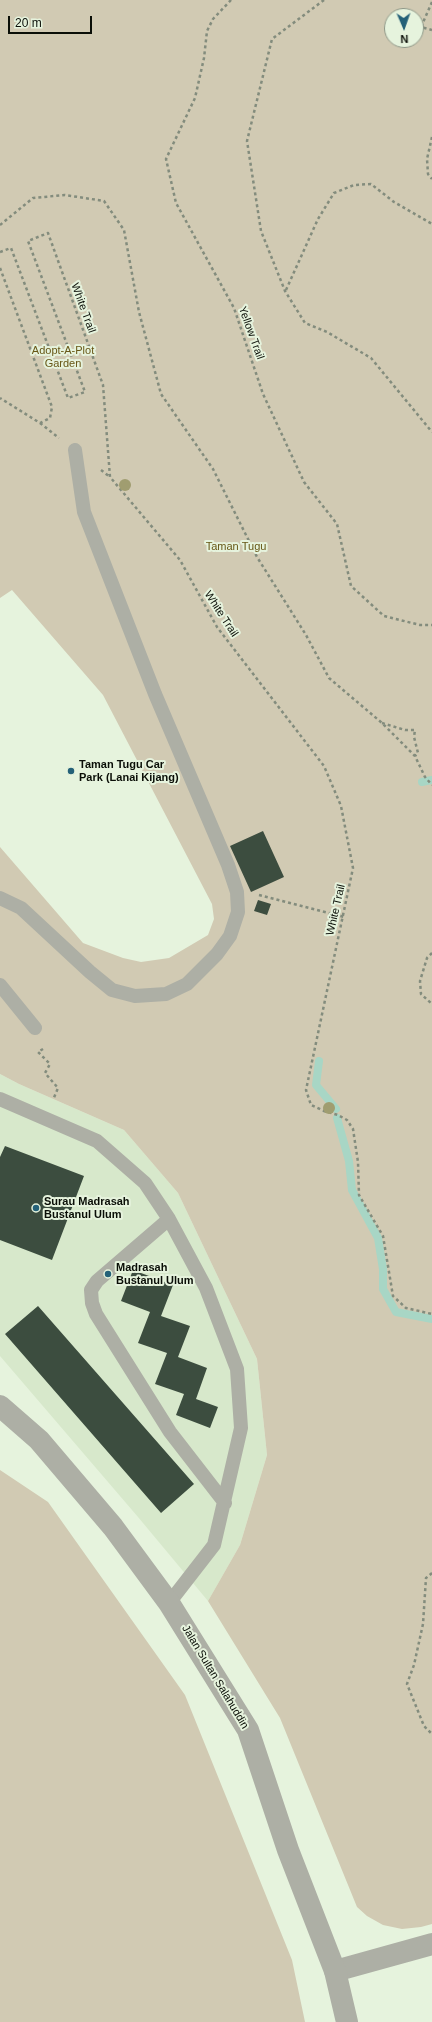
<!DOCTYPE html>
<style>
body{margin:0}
#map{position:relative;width:432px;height:2022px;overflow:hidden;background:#e6f3dd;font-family:Arial,sans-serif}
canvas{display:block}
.north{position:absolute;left:384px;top:8px;width:40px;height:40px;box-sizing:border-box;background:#e6f3dd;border:1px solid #8e9787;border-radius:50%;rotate:178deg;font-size:11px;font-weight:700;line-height:16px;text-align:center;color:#0a0e07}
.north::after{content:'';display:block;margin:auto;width:14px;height:18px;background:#246178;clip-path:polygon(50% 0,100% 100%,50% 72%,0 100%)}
.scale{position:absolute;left:8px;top:16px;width:84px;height:18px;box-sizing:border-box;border:2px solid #0a0e07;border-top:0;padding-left:5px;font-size:12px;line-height:14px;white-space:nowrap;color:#0a0e07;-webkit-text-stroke:3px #e6f3dd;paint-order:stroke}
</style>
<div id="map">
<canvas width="432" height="2022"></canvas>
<div class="north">N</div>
<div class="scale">20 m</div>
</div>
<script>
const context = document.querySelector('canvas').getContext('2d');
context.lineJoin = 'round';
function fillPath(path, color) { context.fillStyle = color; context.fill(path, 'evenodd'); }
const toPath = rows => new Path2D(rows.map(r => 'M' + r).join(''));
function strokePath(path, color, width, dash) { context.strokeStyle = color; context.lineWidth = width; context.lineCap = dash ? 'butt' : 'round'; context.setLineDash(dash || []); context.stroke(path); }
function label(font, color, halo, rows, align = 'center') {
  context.font = font + ' Arial,sans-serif'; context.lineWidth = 4; context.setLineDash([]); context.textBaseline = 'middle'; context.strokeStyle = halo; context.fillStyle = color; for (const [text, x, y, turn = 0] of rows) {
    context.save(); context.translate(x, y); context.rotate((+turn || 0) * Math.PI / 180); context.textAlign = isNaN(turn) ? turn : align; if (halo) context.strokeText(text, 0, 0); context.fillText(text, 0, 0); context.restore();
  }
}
fillPath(toPath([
 [0,1074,19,1084,124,1130,178,1193,257,1359,267,1455,240,1545,208,1601,138,1517,0,1356]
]), '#d7e8cb');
fillPath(toPath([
 [0,0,432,0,432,1924,421,1927,402,1929,383,1925,367,1916,357,1907,280,1718,208,1601,240,1545,267,1455,257,1359,178,1193,124,1130,19,1084,0,1074,0,847,83,943,123,958,141,962,169,958,208,935,214,919,212,904,103,695,12,590,0,598],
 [392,16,416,16,416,40,392,40],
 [0,1470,48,1502,185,1695,292,1960,305,2022,0,2022]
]), '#d1cab3');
strokePath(toPath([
 [422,782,432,780],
 [319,1061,316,1085,336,1109],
 [337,1118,349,1161,352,1190,378,1238,383,1269,383,1289,396,1312,432,1319]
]), '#a8d6c5', 8);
fillPath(toPath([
 [263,831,284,877,251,892,230,846],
 [258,900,271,904,267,915,254,911],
 [5,1146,84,1176,52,1260,0,1240,0,1157],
 [133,1270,173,1285,161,1316,190,1326,178,1357,207,1368,196,1399,218,1407,210,1428,176,1415,184,1394,155,1384,167,1353,138,1343,150,1312,121,1301],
 [38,1306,194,1484,161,1513,5,1334]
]), '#3c4d3f');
strokePath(toPath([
 [231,0,213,19,207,31,204,58,195,98,166,159,176,203,234,308,263,394,304,482,337,524,351,586,384,616,420,625,432,625],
 [324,0,272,39,247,141,261,231,285,291,305,323,327,332,371,358,432,432],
 [432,2,421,27,432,30],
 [432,137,427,159,428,174,432,179],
 [0,225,33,198,65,195,104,201,124,230,139,312,161,394,213,469,257,557,306,635,329,678,382,723,415,756,425,777,432,785],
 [0,252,11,248,68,398,85,392,28,241,48,233,103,385,110,477,180,560,217,627,324,766,341,806,353,868,306,1090,311,1105,324,1111,338,1115,347,1120,353,1129,358,1162,359,1195,383,1236,393,1296,406,1308,432,1314],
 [0,268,52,407,50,418,40,423,0,398],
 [286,290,318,219,334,193,354,185,371,184,394,202,432,224],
 [40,423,59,438],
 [101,470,110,477],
 [382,723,405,730,415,730,414,737,418,753,415,756],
 [259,895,344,917],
 [432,953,427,958,420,981,421,994,432,1004],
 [43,1049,38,1052,50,1064,45,1073,58,1088,53,1100],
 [432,1573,426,1578,423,1624,414,1665,407,1684,424,1726,432,1734]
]), '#838c7d', 2.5, [3, 3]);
strokePath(toPath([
 [0,898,21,908,90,972,112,990,135,996,166,994,187,984,217,954,230,936,238,912,237,892,228,865,155,694,84,512,75,450],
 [0,985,35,1028],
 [0,1099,97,1141,145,1183,169,1219,206,1288,237,1369,241,1428,214,1545,169,1603],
 [169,1219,97,1281,91,1290,92,1303,96,1314,170,1432,225,1503]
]), '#adafa5', 14);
strokePath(toPath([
 [335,1971,432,1944]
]), '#adafa5', 22);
strokePath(toPath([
 [0,1406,39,1440,113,1527,169,1603,248,1730,288,1850,335,1971,347,2022]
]), '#adafa5', 22);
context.fillStyle = '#a09d70';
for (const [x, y] of [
 [125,485],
 [329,1108]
]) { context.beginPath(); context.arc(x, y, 6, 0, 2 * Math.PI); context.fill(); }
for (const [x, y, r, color] of [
 [71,771,4,"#246178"],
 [36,1208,4,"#246178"],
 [108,1274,4,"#246178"]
]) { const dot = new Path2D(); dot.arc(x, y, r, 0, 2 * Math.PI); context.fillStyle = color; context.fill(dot); strokePath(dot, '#e6f3dd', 1.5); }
label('11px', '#0a0e07', '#e6f3dd', [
 ["White Trail",83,308,70],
 ["Yellow Trail",251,333,70],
 ["White Trail",221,614,57],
 ["White Trail",336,910,-77],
 ["Jalan Sultan Salahuddin",215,1677,59]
]);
label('11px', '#675716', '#e6f3dd', [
 ["Adopt-A-Plot",63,351],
 ["Garden",63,364],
 ["Taman Tugu",236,547]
]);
label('bold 11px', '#0a0e07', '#e6f3dd', [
 ["Taman Tugu Car",79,765],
 ["Park (Lanai Kijang)",79,778],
 ["Surau Madrasah",44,1202],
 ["Bustanul Ulum",44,1215],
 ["Madrasah",116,1268],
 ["Bustanul Ulum",116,1281]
], 'left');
</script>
